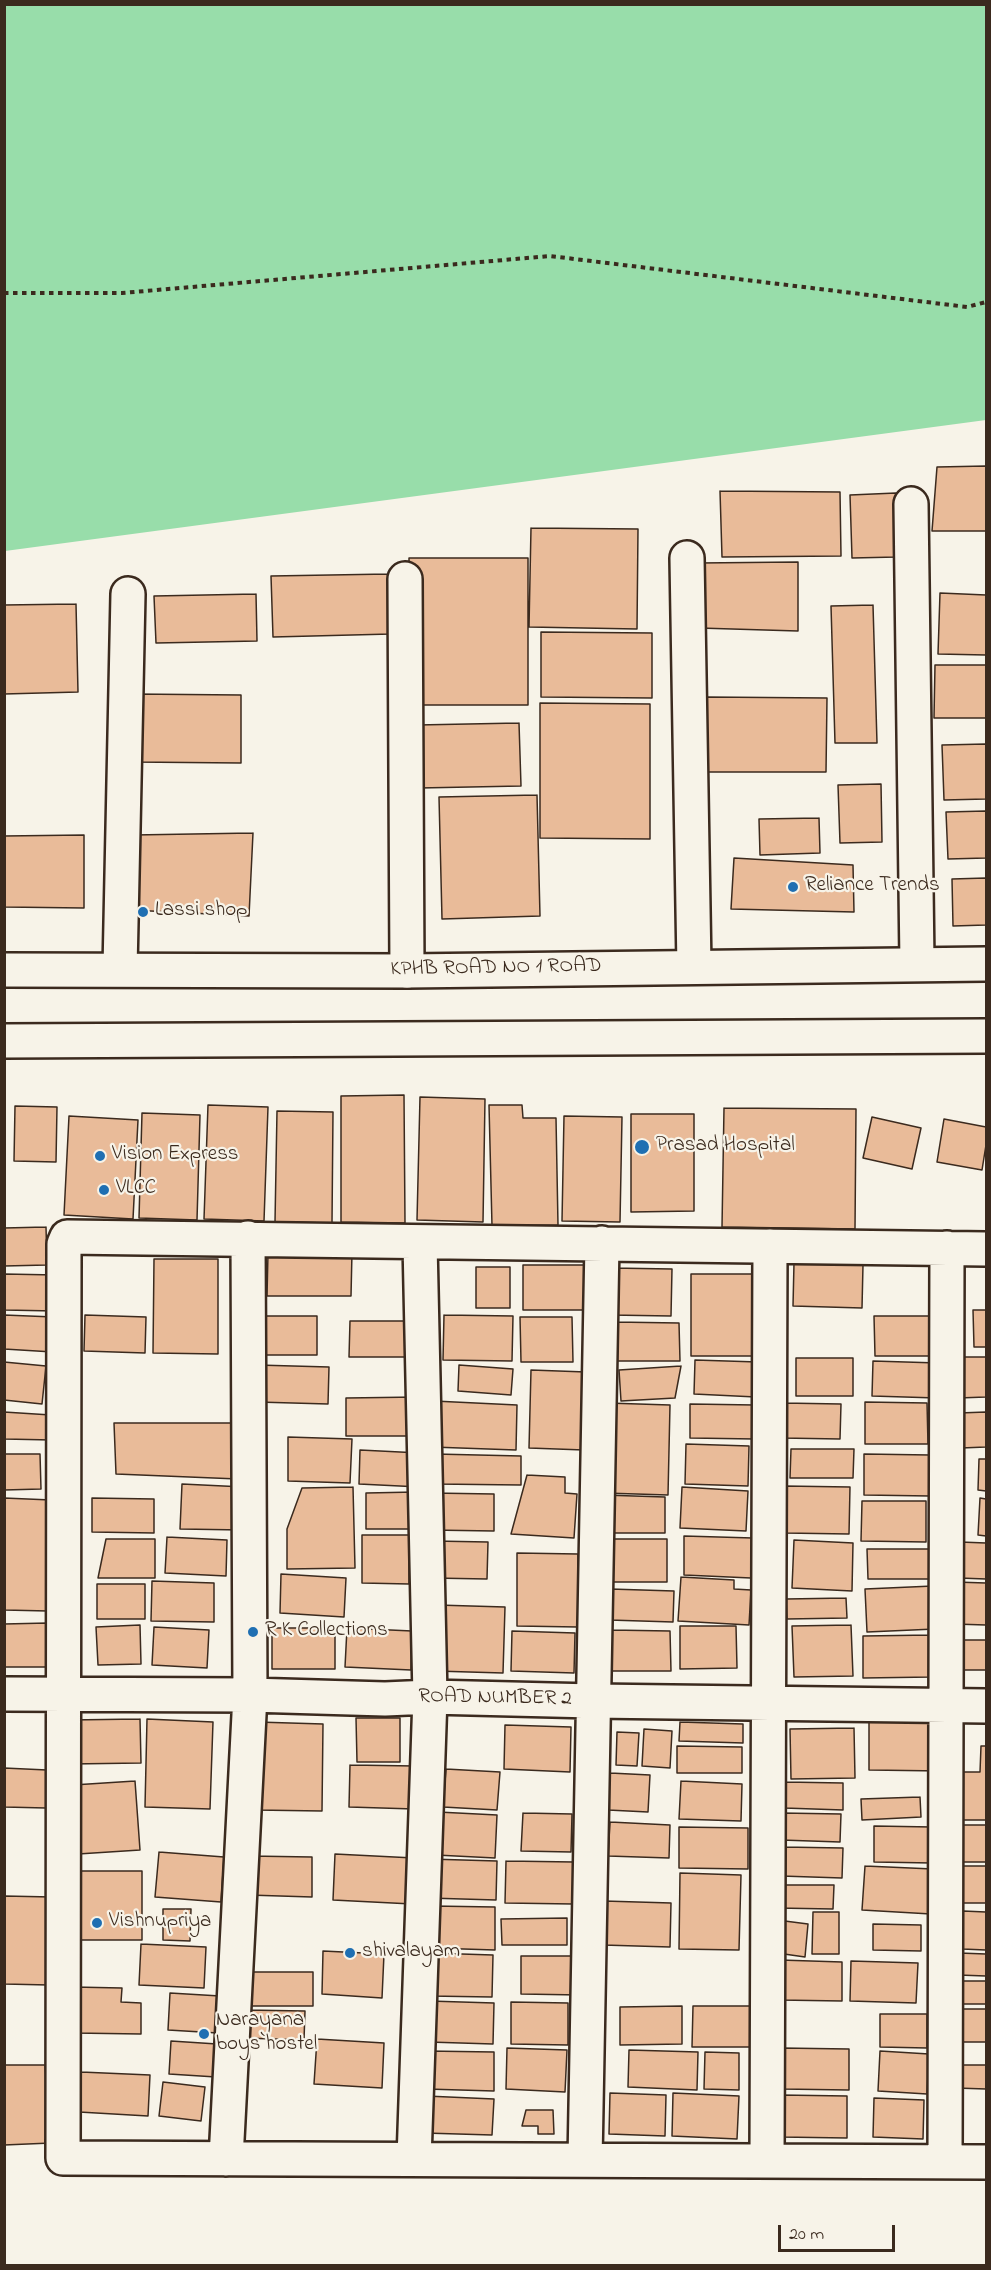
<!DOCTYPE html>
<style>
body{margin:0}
#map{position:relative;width:991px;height:2270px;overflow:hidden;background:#f7f3e8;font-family:"Indie Flower",sans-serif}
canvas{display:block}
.frame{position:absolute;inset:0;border:6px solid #3b2a1e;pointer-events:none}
.scale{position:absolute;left:778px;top:2225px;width:117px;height:27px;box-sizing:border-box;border:3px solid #3b2a1e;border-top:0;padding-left:8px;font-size:18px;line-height:21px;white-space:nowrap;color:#3b2a1e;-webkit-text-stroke:4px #f7f3e8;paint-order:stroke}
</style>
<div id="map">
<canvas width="991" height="2270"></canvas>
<div class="frame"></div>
<div class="scale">20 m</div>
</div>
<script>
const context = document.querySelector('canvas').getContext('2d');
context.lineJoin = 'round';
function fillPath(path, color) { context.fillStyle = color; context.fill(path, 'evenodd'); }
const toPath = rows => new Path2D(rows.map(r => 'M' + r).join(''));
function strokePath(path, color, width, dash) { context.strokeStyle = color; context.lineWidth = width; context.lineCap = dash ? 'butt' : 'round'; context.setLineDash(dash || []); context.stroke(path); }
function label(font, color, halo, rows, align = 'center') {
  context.font = font + ' "Indie Flower",sans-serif'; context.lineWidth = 4.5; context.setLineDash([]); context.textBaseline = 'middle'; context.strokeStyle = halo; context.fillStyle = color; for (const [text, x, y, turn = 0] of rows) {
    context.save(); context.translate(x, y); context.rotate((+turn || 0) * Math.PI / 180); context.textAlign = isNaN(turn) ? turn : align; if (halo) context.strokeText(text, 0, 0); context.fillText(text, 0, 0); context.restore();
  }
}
fillPath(toPath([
 [4,5,986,5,986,420,5,551]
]), '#98ddaa');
const building = toPath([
 [986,466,986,531,932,531,937,467,986,466],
 [720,491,840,492,841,556,722,557,720,491],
 [896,493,897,557,852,558,850,495,896,493],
 [531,528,638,529,637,629,529,627,531,528],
 [409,558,528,558,528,705,410,705,409,558],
 [798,562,798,631,699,628,698,563,798,562],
 [389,574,391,634,273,637,271,576,389,574],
 [940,593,986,595,986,655,938,654,940,593],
 [256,594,257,641,156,643,154,596,256,594],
 [76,604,78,692,4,694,4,605,76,604],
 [873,605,877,743,835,743,831,606,873,605],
 [541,632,652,633,652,698,541,697,541,632],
 [935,665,986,665,986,718,934,718,935,665],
 [132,694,241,695,241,763,132,762,132,694],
 [706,697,827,698,826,772,706,772,706,697],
 [540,703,650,704,650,839,540,838,540,703],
 [519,723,521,786,419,788,417,725,519,723],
 [986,744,986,799,944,800,942,745,986,744],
 [881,784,882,842,840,843,838,785,881,784],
 [537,795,540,916,442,919,439,797,537,795],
 [986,811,986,858,948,859,946,812,986,811],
 [819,818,820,853,760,855,759,819,819,818],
 [253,833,249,916,131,910,133,835,253,833],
 [84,835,84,908,4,907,4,836,84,835],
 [734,858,853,865,854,912,731,909,734,858],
 [986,878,986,925,953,926,952,879,986,878],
 [404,1095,405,1223,341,1222,341,1096,404,1095],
 [420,1097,485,1099,483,1222,417,1220,420,1097],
 [208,1105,268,1107,264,1221,204,1219,208,1105],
 [489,1105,522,1105,523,1118,556,1118,558,1225,492,1226,489,1105],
 [15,1106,57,1107,56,1162,14,1161,15,1106],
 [724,1108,856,1109,855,1229,722,1227,724,1108],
 [277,1111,333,1112,332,1223,275,1222,277,1111],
 [142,1113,200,1115,197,1220,139,1218,142,1113],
 [631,1114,694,1114,694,1211,631,1212,631,1114],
 [69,1116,138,1120,133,1219,64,1215,69,1116],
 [564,1116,622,1117,620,1222,562,1221,564,1116],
 [872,1117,921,1128,912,1169,863,1158,872,1117],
 [944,1119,986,1127,986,1145,982,1170,937,1162,944,1119],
 [46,1227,47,1265,4,1266,4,1228,46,1227],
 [352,1252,351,1296,267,1296,268,1253,352,1252],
 [154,1259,218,1259,218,1354,153,1353,154,1259],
 [794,1263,863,1265,862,1308,793,1306,794,1263],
 [523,1265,585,1265,585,1310,523,1310,523,1265],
 [476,1267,510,1267,510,1308,476,1308,476,1267],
 [611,1268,672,1269,671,1316,610,1315,611,1268],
 [4,1274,56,1275,55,1311,4,1310,4,1274],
 [691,1274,756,1274,756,1356,691,1356,691,1274],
 [973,1310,986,1310,986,1347,974,1347,973,1310],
 [4,1315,54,1317,53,1352,4,1349,4,1315],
 [85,1315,146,1317,145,1353,84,1351,85,1315],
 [444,1315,513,1316,512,1361,443,1360,444,1315],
 [258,1316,317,1316,317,1355,258,1355,258,1316],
 [874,1316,937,1316,938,1356,875,1356,874,1316],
 [520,1317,572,1317,573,1362,521,1362,520,1317],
 [350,1321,405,1321,405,1357,349,1357,350,1321],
 [614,1322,679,1323,680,1361,613,1361,614,1322],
 [957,1357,986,1357,986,1397,958,1398,957,1357],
 [796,1358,853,1358,853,1396,796,1396,796,1358],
 [695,1360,758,1362,756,1397,694,1394,695,1360],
 [873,1361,938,1363,937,1398,872,1396,873,1361],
 [4,1362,46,1366,42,1404,4,1400,4,1362],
 [257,1365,329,1367,328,1404,257,1402,257,1365],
 [459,1365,513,1369,511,1395,458,1391,459,1365],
 [681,1366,675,1398,621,1401,619,1370,681,1366],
 [531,1370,586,1372,584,1450,529,1448,531,1370],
 [418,1397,418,1436,346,1436,346,1398,418,1397],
 [434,1401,517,1405,516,1450,432,1447,434,1401],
 [865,1402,927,1403,928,1444,865,1444,865,1402],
 [607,1403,670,1405,668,1495,604,1493,607,1403],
 [782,1403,841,1404,840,1439,781,1438,782,1403],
 [690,1404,755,1405,755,1439,690,1438,690,1404],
 [4,1412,51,1415,52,1440,4,1439,4,1412],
 [986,1412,986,1447,961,1448,959,1413,986,1412],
 [114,1423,241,1423,238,1479,116,1474,114,1423],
 [288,1437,352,1439,350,1483,288,1481,288,1437],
 [686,1444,749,1446,748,1486,685,1484,686,1444],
 [791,1449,854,1449,853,1478,790,1478,791,1449],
 [360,1450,420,1453,420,1487,359,1484,360,1450],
 [4,1454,40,1454,41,1489,4,1490,4,1454],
 [435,1454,521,1456,521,1485,435,1484,435,1454],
 [864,1454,930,1455,930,1496,864,1495,864,1454],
 [979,1459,986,1459,986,1491,978,1490,979,1459],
 [527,1475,565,1477,565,1493,577,1494,574,1538,511,1534,527,1475],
 [182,1484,244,1487,243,1530,180,1529,182,1484],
 [784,1486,850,1487,849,1534,784,1533,784,1486],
 [353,1487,355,1568,287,1569,287,1529,302,1488,353,1487],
 [682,1487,748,1491,746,1531,680,1528,682,1487],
 [416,1492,416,1529,366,1529,366,1493,416,1492],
 [431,1493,494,1494,494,1531,430,1530,431,1493],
 [603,1495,665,1497,665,1533,602,1533,603,1495],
 [4,1498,51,1500,48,1611,4,1610,4,1498],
 [92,1498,154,1499,154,1533,92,1532,92,1498],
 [980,1498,986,1499,986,1536,978,1535,980,1498],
 [862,1501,926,1501,926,1542,861,1541,862,1501],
 [362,1535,409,1535,409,1584,362,1583,362,1535],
 [684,1536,753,1538,751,1578,684,1575,684,1536],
 [167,1537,227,1540,226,1576,165,1573,167,1537],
 [106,1539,155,1539,155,1578,98,1578,106,1539],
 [602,1539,667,1539,667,1582,603,1582,602,1539],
 [794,1540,853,1543,852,1591,792,1588,794,1540],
 [433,1541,488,1542,487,1579,432,1578,433,1541],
 [960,1542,986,1543,986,1579,959,1578,960,1542],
 [867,1549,932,1549,932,1579,868,1579,867,1549],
 [517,1553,578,1554,578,1627,517,1626,517,1553],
 [281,1574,346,1578,344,1617,280,1613,281,1574],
 [681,1577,734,1580,734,1589,751,1590,749,1625,678,1621,681,1577],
 [152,1581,214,1583,214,1622,151,1621,152,1581],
 [955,1582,986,1583,986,1625,954,1624,955,1582],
 [97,1584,145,1584,145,1619,97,1619,97,1584],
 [933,1586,935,1629,867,1632,865,1589,933,1586],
 [610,1589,674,1591,673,1622,609,1620,610,1589],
 [846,1598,847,1618,787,1619,786,1599,846,1598],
 [437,1605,505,1607,503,1673,435,1671,437,1605],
 [48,1623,49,1667,4,1667,4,1624,48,1623],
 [140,1625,141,1664,98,1665,96,1627,140,1625],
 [851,1625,853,1676,794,1677,792,1626,851,1625],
 [680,1626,736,1626,737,1668,680,1669,680,1626],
 [154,1627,209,1630,207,1668,152,1665,154,1627],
 [272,1628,335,1628,335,1669,272,1669,272,1628],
 [347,1628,412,1631,411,1670,345,1667,347,1628],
 [610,1630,670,1631,671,1671,611,1671,610,1630],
 [512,1631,575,1633,574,1673,511,1671,512,1631],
 [931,1635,932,1677,863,1678,863,1636,931,1635],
 [956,1640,986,1640,986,1670,954,1670,956,1640],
 [869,1716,942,1716,942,1771,869,1770,869,1716],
 [356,1718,400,1718,400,1762,357,1762,356,1718],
 [140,1719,141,1763,70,1764,69,1720,140,1719],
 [147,1719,213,1722,210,1809,145,1807,147,1719],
 [257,1722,323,1724,322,1811,255,1810,257,1722],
 [680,1722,743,1724,743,1743,679,1741,680,1722],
 [505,1725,571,1727,570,1772,504,1769,505,1725],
 [854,1728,855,1778,791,1779,790,1729,854,1728],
 [644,1729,672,1731,670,1768,642,1766,644,1729],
 [617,1732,639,1733,637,1766,616,1765,617,1732],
 [677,1746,742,1747,742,1773,677,1773,677,1746],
 [981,1746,986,1746,986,1820,960,1820,960,1772,980,1772,981,1746],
 [350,1765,415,1766,414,1809,349,1807,350,1765],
 [4,1768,47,1770,46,1808,4,1807,4,1768],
 [446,1769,500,1772,497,1810,443,1807,446,1769],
 [610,1773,650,1775,648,1812,608,1810,610,1773],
 [135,1781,140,1850,78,1854,73,1785,135,1781],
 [681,1781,742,1784,741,1821,679,1819,681,1781],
 [785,1782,843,1783,843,1810,784,1808,785,1782],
 [920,1797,921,1817,862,1820,861,1799,920,1797],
 [438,1812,497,1815,495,1858,436,1855,438,1812],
 [523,1813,572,1814,571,1852,521,1851,523,1813],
 [781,1813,841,1814,840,1842,781,1840,781,1813],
 [610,1822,670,1825,669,1858,608,1856,610,1822],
 [962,1825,986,1825,986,1862,962,1862,962,1825],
 [874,1826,932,1827,932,1863,874,1862,874,1826],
 [679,1827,748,1828,748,1869,679,1868,679,1827],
 [782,1847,843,1848,842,1878,781,1876,782,1847],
 [159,1852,224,1857,221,1902,155,1897,159,1852],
 [335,1854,414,1858,412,1904,333,1900,335,1854],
 [249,1856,312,1857,312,1897,248,1895,249,1856],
 [429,1859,497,1861,496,1900,428,1898,429,1859],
 [506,1861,574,1862,573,1904,505,1903,506,1861],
 [865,1866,933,1869,931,1914,862,1910,865,1866],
 [962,1866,986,1866,986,1903,962,1903,962,1866],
 [76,1871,142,1871,142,1940,76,1940,76,1871],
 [680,1873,741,1875,739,1950,679,1949,680,1873],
 [777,1885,834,1885,833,1909,776,1908,777,1885],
 [4,1896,52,1897,49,1985,4,1984,4,1896],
 [604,1901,671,1903,670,1947,603,1945,604,1901],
 [432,1906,495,1907,495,1950,432,1948,432,1906],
 [163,1909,191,1909,190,1941,163,1940,163,1909],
 [963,1911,986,1912,986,1950,962,1949,963,1911],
 [813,1912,839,1912,839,1954,812,1954,813,1912],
 [567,1918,567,1945,502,1945,501,1919,567,1918],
 [777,1920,808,1924,805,1957,784,1954,777,1920],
 [873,1924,921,1925,921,1951,873,1950,873,1924],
 [141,1944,206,1947,204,1988,139,1985,141,1944],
 [323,1951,384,1954,382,1998,322,1994,323,1951],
 [430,1953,493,1955,492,1997,429,1996,430,1953],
 [959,1953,986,1954,986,1976,958,1975,959,1953],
 [521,1956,580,1956,580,1995,521,1994,521,1956],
 [780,1960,842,1962,842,2001,779,2000,780,1960],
 [851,1961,918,1963,916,2003,850,2001,851,1961],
 [250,1972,313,1972,313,2006,250,2006,250,1972],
 [959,1981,986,1981,986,2004,960,2004,959,1981],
 [73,1987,122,1988,121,2002,141,2003,141,2034,73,2033,73,1987],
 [170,1993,220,1996,218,2033,168,2030,170,1993],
 [429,2001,494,2003,493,2044,428,2042,429,2001],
 [511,2002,568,2003,568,2045,511,2044,511,2002],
 [682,2006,682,2044,620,2045,620,2007,682,2006],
 [693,2006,753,2006,753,2047,692,2047,693,2006],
 [958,2009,986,2009,986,2042,958,2042,958,2009],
 [245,2010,305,2011,304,2040,244,2038,245,2010],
 [880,2014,927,2014,927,2048,880,2047,880,2014],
 [317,2039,384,2043,382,2088,314,2084,317,2039],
 [171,2041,217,2044,216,2077,169,2074,171,2041],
 [507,2048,567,2050,565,2092,506,2089,507,2048],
 [781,2048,849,2049,849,2090,781,2089,781,2048],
 [629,2050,698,2052,697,2090,628,2087,629,2050],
 [426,2051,494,2052,494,2091,426,2089,426,2051],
 [880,2051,929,2054,927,2094,878,2091,880,2051],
 [705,2052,739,2053,739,2090,704,2089,705,2052],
 [4,2065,45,2065,51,2143,4,2145,4,2065],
 [956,2065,986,2065,986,2089,956,2088,956,2065],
 [81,2072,150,2075,148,2116,79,2112,81,2072],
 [163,2082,205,2087,201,2121,159,2116,163,2082],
 [610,2093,666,2095,665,2136,609,2134,610,2093],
 [673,2093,739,2096,737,2139,672,2136,673,2093],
 [780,2095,847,2096,847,2138,780,2137,780,2095],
 [426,2096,494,2099,492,2135,424,2133,426,2096],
 [874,2098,924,2100,923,2139,873,2137,874,2098],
 [526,2110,553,2110,554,2134,538,2134,538,2126,522,2126,526,2110]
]);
fillPath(building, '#e9bb99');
strokePath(building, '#3b2a1e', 1.5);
const minor = toPath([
 [911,504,917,963],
 [687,558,694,967],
 [405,579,407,971],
 [120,969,128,594],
 [986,1249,67,1237,64,1244,63,2158,986,2162],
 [4,1694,250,1695,385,1699,430,1697,593,1701,986,1706],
 [226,2159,250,1695,248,1238],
 [414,2159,430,1697,420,1243],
 [585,2160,602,1243],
 [767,2160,770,1246],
 [945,2161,947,1248]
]);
const major = toPath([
 [4,970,407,971,986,964],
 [4,1041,986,1036]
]);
strokePath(minor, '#3b2a1e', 38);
strokePath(major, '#3b2a1e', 38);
strokePath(toPath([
 [4,293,122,293,550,256,967,307,986,302]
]), '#3b2a1e', 4, [4.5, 4.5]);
strokePath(minor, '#f7f3e8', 33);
strokePath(major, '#f7f3e8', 33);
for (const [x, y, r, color] of [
 [793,887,6,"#1f6fb2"],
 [143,912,6,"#1f6fb2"],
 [642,1147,8,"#1f6fb2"],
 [100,1156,6,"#1f6fb2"],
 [104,1190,6,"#1f6fb2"],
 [253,1632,6,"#1f6fb2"],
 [97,1923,6,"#1f6fb2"],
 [350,1953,6,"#1f6fb2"],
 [204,2034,6,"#1f6fb2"]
]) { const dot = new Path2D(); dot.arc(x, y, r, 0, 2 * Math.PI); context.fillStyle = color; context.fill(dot); strokePath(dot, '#f7f3e8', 2); }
label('21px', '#3b2a1e', '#f7f3e8', [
 ["Reliance Trends",805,887],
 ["Lassi shop",155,912],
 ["Prasad Hospital",656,1147],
 ["Vision Express",112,1156],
 ["VLCC",116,1190],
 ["R K Collections",265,1632],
 ["Vishnupriya",109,1923],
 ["shivalayam",362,1953],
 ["Narayana",216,2022],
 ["boys hostel",216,2046]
], 'left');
label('21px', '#3b2a1e', '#f7f3e8', [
 ["KPHB ROAD NO 1 ROAD",496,969,-1],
 ["ROAD NUMBER 2",495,1699,1]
]);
</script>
